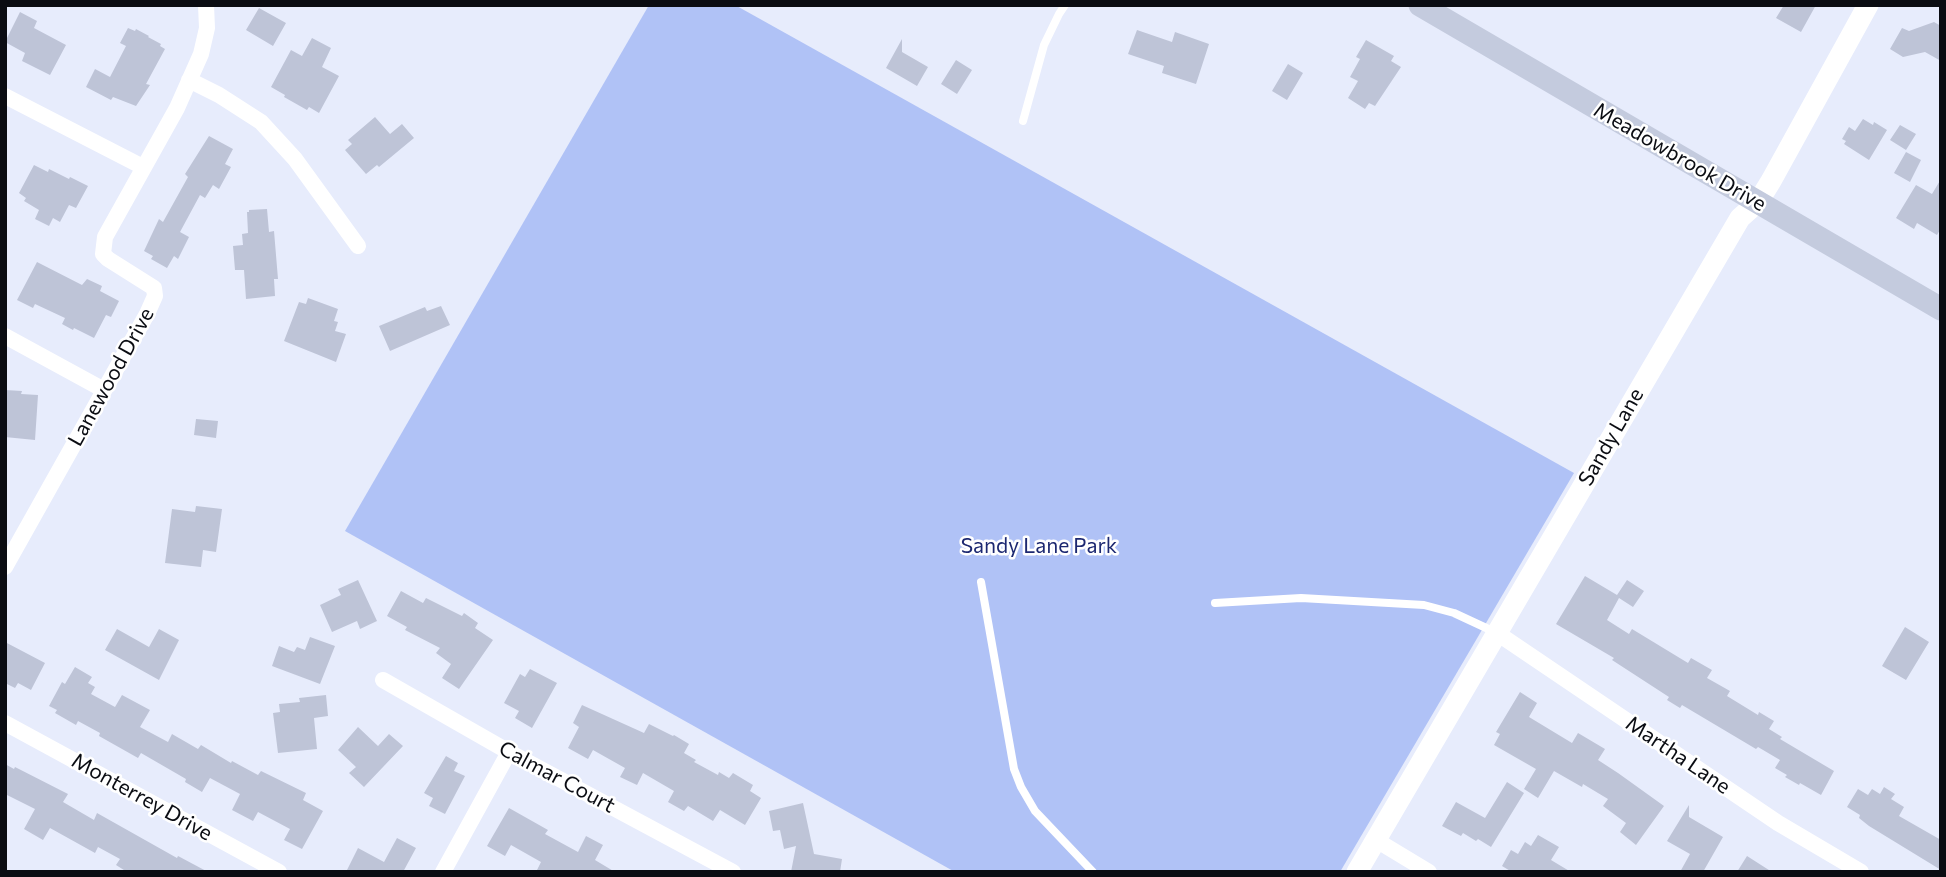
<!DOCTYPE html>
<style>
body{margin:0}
#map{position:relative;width:1946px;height:877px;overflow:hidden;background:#e7ecfc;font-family:Commissioner,sans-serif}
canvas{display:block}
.frame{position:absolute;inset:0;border:7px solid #0a0c12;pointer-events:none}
</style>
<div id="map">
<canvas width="1946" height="877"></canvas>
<div class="frame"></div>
</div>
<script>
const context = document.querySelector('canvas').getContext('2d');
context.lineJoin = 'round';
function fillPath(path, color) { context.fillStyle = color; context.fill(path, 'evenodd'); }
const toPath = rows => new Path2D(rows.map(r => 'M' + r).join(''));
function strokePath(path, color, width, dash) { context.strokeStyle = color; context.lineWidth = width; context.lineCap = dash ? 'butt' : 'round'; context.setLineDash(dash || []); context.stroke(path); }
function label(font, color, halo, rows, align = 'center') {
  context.font = font + ' Commissioner,sans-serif'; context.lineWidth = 5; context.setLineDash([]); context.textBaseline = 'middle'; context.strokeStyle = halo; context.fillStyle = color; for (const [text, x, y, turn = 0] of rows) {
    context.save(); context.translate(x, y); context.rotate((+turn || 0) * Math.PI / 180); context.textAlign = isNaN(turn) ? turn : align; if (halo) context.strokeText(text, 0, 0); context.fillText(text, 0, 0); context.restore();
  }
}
fillPath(toPath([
 [649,5,735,5,1574,473,1340,872,955,872,345,531]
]), '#b0c2f6');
fillPath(toPath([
 [1784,5,1816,5,1801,32,1776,18],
 [259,8,286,23,273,46,246,30],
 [20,12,37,21,34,28,66,45,50,75,22,61,25,53,5,42],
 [1934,22,1941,26,1941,61,1925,52,1903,57,1890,49,1902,28,1909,31],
 [128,28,135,31,136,29,149,36,148,37,161,44,160,46,165,49,146,84,150,85,136,106,113,97,111,100,86,87,95,69,110,77,126,46,120,43],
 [1137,30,1172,42,1175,32,1209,44,1196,84,1162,73,1164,66,1128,54],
 [312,38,331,48,322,67,339,76,319,113,309,107,307,110,284,97,285,95,271,87,291,50,302,56],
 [902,39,902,52,928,67,917,86,886,68],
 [1366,40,1394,56,1391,61,1401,67,1375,106,1369,103,1365,109,1348,98,1358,81,1350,77,1360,59,1356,57],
 [956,60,972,70,957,94,941,84],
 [1288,64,1303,73,1287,100,1272,91],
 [375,117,390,134,402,124,414,138,379,167,377,165,366,174,345,150,352,144,348,140],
 [1863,119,1873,125,1874,122,1887,130,1869,160,1844,144,1846,141,1842,139,1849,127,1855,131],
 [1900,125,1916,134,1906,150,1890,140],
 [209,136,233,149,225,164,231,167,219,189,213,185,205,198,200,195,180,232,189,237,178,259,174,256,167,268,151,259,153,256,144,251,159,219,163,222,188,177,185,174],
 [1906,152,1921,160,1910,182,1894,173],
 [34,165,48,172,49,169,69,179,70,177,88,186,76,208,69,205,60,222,53,218,49,226,35,219,39,210,24,201,26,198,19,193],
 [1941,179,1941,228,1937,235,1917,223,1914,229,1896,218,1916,185,1932,194],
 [267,209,269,232,274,231,278,279,274,279,275,296,246,299,244,270,235,270,233,246,243,245,242,234,248,233,247,212,249,212,249,210],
 [37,262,82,285,87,279,102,286,100,291,119,301,111,317,106,315,94,338,74,328,73,330,62,324,65,318,35,304,33,308,17,300],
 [308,298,338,309,334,321,338,322,335,331,346,334,336,362,284,341,299,302,306,304],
 [441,306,450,325,390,351,379,326,425,307,427,311],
 [5,390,22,391,21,394,38,395,35,440,5,437],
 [196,419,218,421,216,438,194,435],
 [196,506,222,509,216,552,203,550,201,567,165,563,172,509,195,512],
 [1585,576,1617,595,1627,580,1644,591,1633,607,1619,598,1607,620,1629,634,1632,629,1688,663,1691,658,1712,670,1707,678,1730,691,1727,696,1758,715,1759,712,1774,721,1769,729,1782,737,1780,739,1834,771,1821,795,1800,783,1799,785,1785,777,1787,775,1775,768,1780,760,1758,747,1756,749,1682,705,1680,708,1667,700,1669,697,1612,660,1614,658,1556,624],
 [358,580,377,621,360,629,357,621,332,632,320,605,341,595,338,589],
 [401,591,423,603,426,598,462,616,464,613,478,623,475,628,493,640,459,689,442,678,451,664,436,653,440,648,405,630,407,627,387,616],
 [1905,627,1929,642,1906,680,1882,666],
 [117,629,149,647,159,629,179,640,159,680,105,650],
 [310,637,335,646,320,684,272,666,279,646,294,652,297,647,305,650],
 [5,642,45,663,31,690,18,683,15,688,5,683],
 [75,667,92,677,88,683,95,687,91,694,115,707,122,695,150,710,140,727,168,742,172,734,198,749,201,745,231,763,232,761,258,775,261,771,306,793,303,800,323,811,302,849,284,840,290,829,258,812,253,821,232,810,240,794,210,778,202,792,185,782,186,779,141,753,138,758,99,736,100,733,78,721,76,725,55,713,57,710,49,706,62,682,65,684],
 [530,669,557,683,532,728,515,718,519,711,504,703,520,674,525,677],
 [1520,692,1537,703,1529,717,1572,743,1578,733,1605,749,1598,760,1618,773,1664,806,1636,845,1620,832,1626,823,1603,806,1608,799,1583,784,1582,787,1554,771,1538,798,1524,789,1536,769,1494,745,1500,734,1496,732],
 [326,695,328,716,314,718,317,749,278,753,273,713,280,712,279,704,300,702,299,698],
 [582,705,644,733,649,724,673,736,674,735,689,744,684,753,696,760,694,762,718,775,719,772,729,778,733,773,753,785,750,791,761,798,745,825,720,810,713,821,688,806,684,811,668,802,674,791,643,773,637,785,620,777,625,768,593,750,588,759,568,748,579,727,573,723],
 [358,727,378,746,389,734,403,746,364,787,349,773,356,767,338,750],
 [446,756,458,763,454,771,465,776,445,814,429,806,433,798,424,793],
 [5,764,14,769,15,767,68,794,63,802,94,820,97,813,177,858,178,856,208,872,127,872,116,865,120,859,98,847,95,853,50,828,43,840,24,829,35,809,5,794],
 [1507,782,1524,793,1491,847,1478,839,1476,841,1463,833,1461,836,1442,826,1456,802,1485,818],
 [1884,787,1895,794,1891,799,1904,807,1899,816,1941,840,1941,870,1869,826,1859,818,1860,815,1847,807,1858,789,1868,795,1872,789,1880,794],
 [803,803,814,854,842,859,840,872,791,872,796,846,784,849,780,830,773,831,769,811],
 [1689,805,1689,817,1723,837,1703,872,1680,872,1690,854,1667,841],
 [509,808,548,830,545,834,578,852,586,836,603,845,595,860,615,872,536,872,541,862,511,845,505,856,487,846],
 [1538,835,1559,847,1551,860,1571,872,1512,872,1502,866,1511,850,1518,854,1525,842,1531,846],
 [397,838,416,848,403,872,346,872,358,848,384,862],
 [1747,856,1772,872,1737,872]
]), '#bec4d7');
strokePath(toPath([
 [1023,121,1044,45,1059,14,1065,5],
 [981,582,1014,769,1021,787,1035,811,1093,872],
 [1215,603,1301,598,1424,605,1454,613,1497,633]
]), '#fff', 8);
strokePath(toPath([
 [189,80,219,95,261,122,295,159,358,246],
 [5,96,143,167],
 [5,336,104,390],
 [5,567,147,314,155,296,154,288,108,259,103,254,105,237,177,108,201,54,207,28,206,5],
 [1497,633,1778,823,1861,872],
 [383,680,509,752,733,872],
 [5,723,279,872],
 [1376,840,1429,872],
 [443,872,509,752]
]), '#fff', 16);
strokePath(toPath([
 [1357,872,1740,218,1758,202,1771,181,1868,5]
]), '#fff', 21);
strokePath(toPath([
 [1420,5,1941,309]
]), '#c4cbde', 23);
label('21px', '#0a0c12', '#fff', [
 ["Meadowbrook Drive",1680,157,30],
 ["Lanewood Drive",111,377,-61],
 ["Sandy Lane",1611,437,-60],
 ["Martha Lane",1678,755,34],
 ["Calmar Court",557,777,28],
 ["Monterrey Drive",142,797,29]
]);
label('21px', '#1c2871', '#fff', [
 ["Sandy Lane Park",1039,546]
]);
</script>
